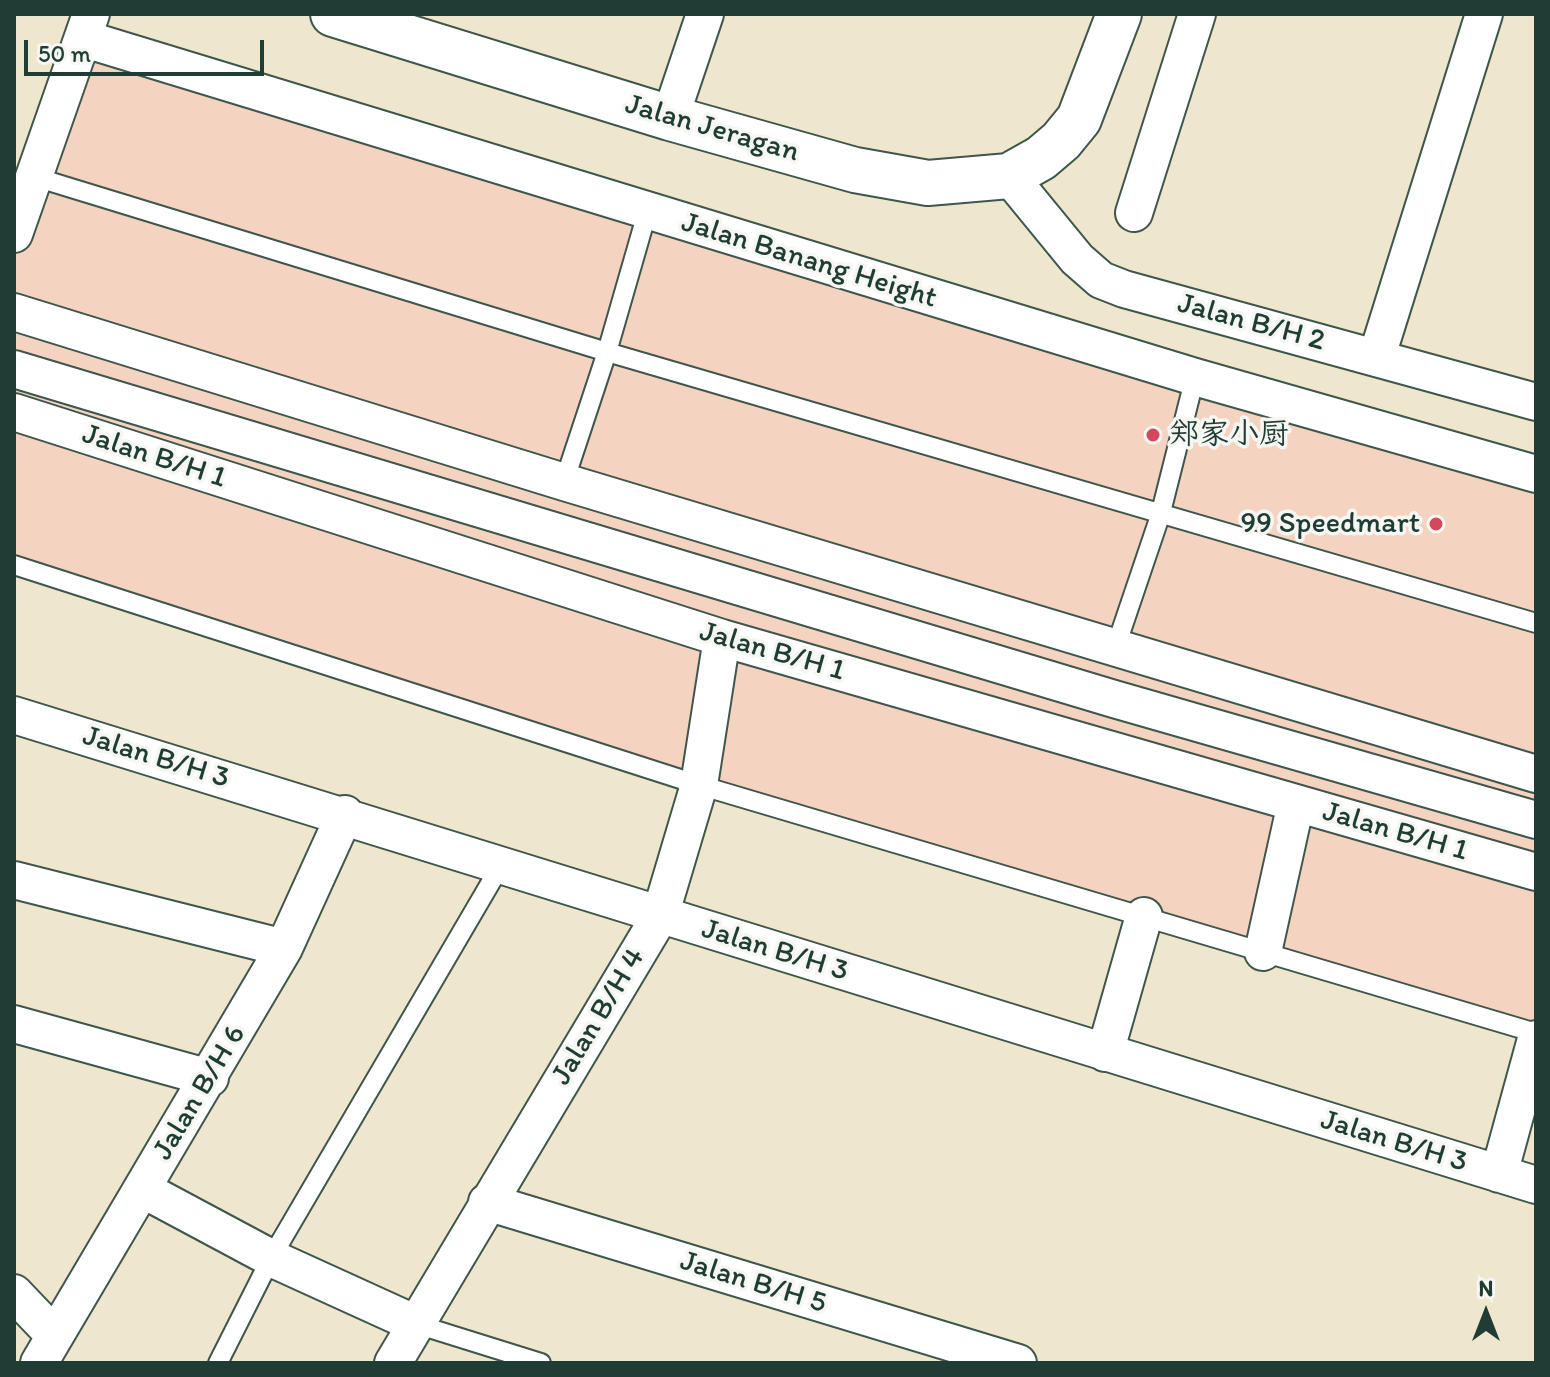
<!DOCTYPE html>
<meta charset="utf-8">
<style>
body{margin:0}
#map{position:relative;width:1550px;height:1377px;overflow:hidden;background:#eee6cd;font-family:Itim,sans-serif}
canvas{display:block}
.frame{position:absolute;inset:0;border:16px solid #1f3d34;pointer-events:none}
.north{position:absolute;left:1446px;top:1273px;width:80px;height:80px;-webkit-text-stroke:6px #f6f6f2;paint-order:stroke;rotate:0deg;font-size:22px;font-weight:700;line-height:32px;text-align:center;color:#1f3d34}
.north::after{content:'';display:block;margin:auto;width:28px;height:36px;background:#1f3d34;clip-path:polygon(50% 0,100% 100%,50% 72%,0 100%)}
.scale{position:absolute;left:24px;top:40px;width:240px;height:36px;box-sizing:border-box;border:4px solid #1f3d34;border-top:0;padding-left:10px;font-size:24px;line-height:28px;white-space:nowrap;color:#1f3d34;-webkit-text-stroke:6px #f6f6f2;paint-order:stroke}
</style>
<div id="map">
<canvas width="1550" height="1377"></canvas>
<div class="frame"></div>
<div class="north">N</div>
<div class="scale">50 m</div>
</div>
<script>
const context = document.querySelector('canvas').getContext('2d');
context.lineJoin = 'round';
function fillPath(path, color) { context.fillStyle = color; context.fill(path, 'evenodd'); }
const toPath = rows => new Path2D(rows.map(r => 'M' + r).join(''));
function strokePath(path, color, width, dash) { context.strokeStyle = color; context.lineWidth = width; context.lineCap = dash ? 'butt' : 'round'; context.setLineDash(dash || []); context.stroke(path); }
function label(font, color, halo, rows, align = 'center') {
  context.font = font + ' Itim,"LXGW WenKai TC",sans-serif'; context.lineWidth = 7; context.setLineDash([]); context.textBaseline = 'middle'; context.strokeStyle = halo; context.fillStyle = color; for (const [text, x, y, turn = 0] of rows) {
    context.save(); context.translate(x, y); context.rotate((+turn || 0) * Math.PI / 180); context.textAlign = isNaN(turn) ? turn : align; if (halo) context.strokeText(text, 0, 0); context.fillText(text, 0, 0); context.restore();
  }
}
fillPath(toPath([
 [74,21,1536,460,1536,1041,14,573,14,198]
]), '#f4d3c1');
const lane = toPath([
 [35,177,607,352,1536,623],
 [564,482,607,352,647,213],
 [14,565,699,785,1536,1033],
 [1116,646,1160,516,1195,377],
 [416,1324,541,1363],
 [218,1363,271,1258,501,865]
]);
const street = toPath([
 [85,39,1195,377,1536,474],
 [670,118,705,14],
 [1009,176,1077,259,1101,280,1124,289,1536,402],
 [1134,213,1197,14],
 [14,234,91,14],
 [14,312,564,482,1536,774],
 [1377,356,1484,14],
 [14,369,1114,699,1536,820],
 [14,412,722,638,1536,872],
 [14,715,1536,1185],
 [14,880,284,948],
 [1263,952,1296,803],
 [14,1024,210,1078],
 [1105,1053,1144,916],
 [1499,1174,1536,1039],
 [142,1189,271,1258,416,1324],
 [487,1202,1018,1363],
 [14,1293,55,1336],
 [39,1363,284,948,345,814],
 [393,1363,660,916,699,785,722,638]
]);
const primary = toPath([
 [333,14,670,118,855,170,928,183,1009,176,1041,158,1061,141,1079,119,1119,14]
]);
strokePath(lane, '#3e564b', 22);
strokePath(street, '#3e564b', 40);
strokePath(primary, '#3e564b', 48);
strokePath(lane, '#fff', 18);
strokePath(street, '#fff', 36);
strokePath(primary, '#fff', 44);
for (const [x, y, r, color] of [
 [1153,435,8,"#d1495b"],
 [1436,524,8,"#d1495b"]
]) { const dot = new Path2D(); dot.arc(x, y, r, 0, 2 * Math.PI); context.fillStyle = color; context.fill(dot); strokePath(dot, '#f6f6f2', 3); }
label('30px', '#1f3d34', '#f6f6f2', [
 ["Jalan Jeragan",712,129,16],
 ["Jalan Banang Height",809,261,17],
 ["Jalan B/H 2",1251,323,15],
 ["Jalan B/H 1",154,457,18],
 ["Jalan B/H 1",772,652,16],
 ["Jalan B/H 3",156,758,17],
 ["Jalan B/H 1",1395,832,16],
 ["Jalan B/H 3",775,951,17],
 ["Jalan B/H 4",599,1017,-59],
 ["Jalan B/H 6",200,1093,-59],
 ["Jalan B/H 3",1394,1142,17],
 ["Jalan B/H 5",753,1283,17]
]);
label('30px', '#1f3d34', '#f6f6f2', [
 ["郑家小厨",1169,435],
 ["99 Speedmart",1420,524,"right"]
], 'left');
</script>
